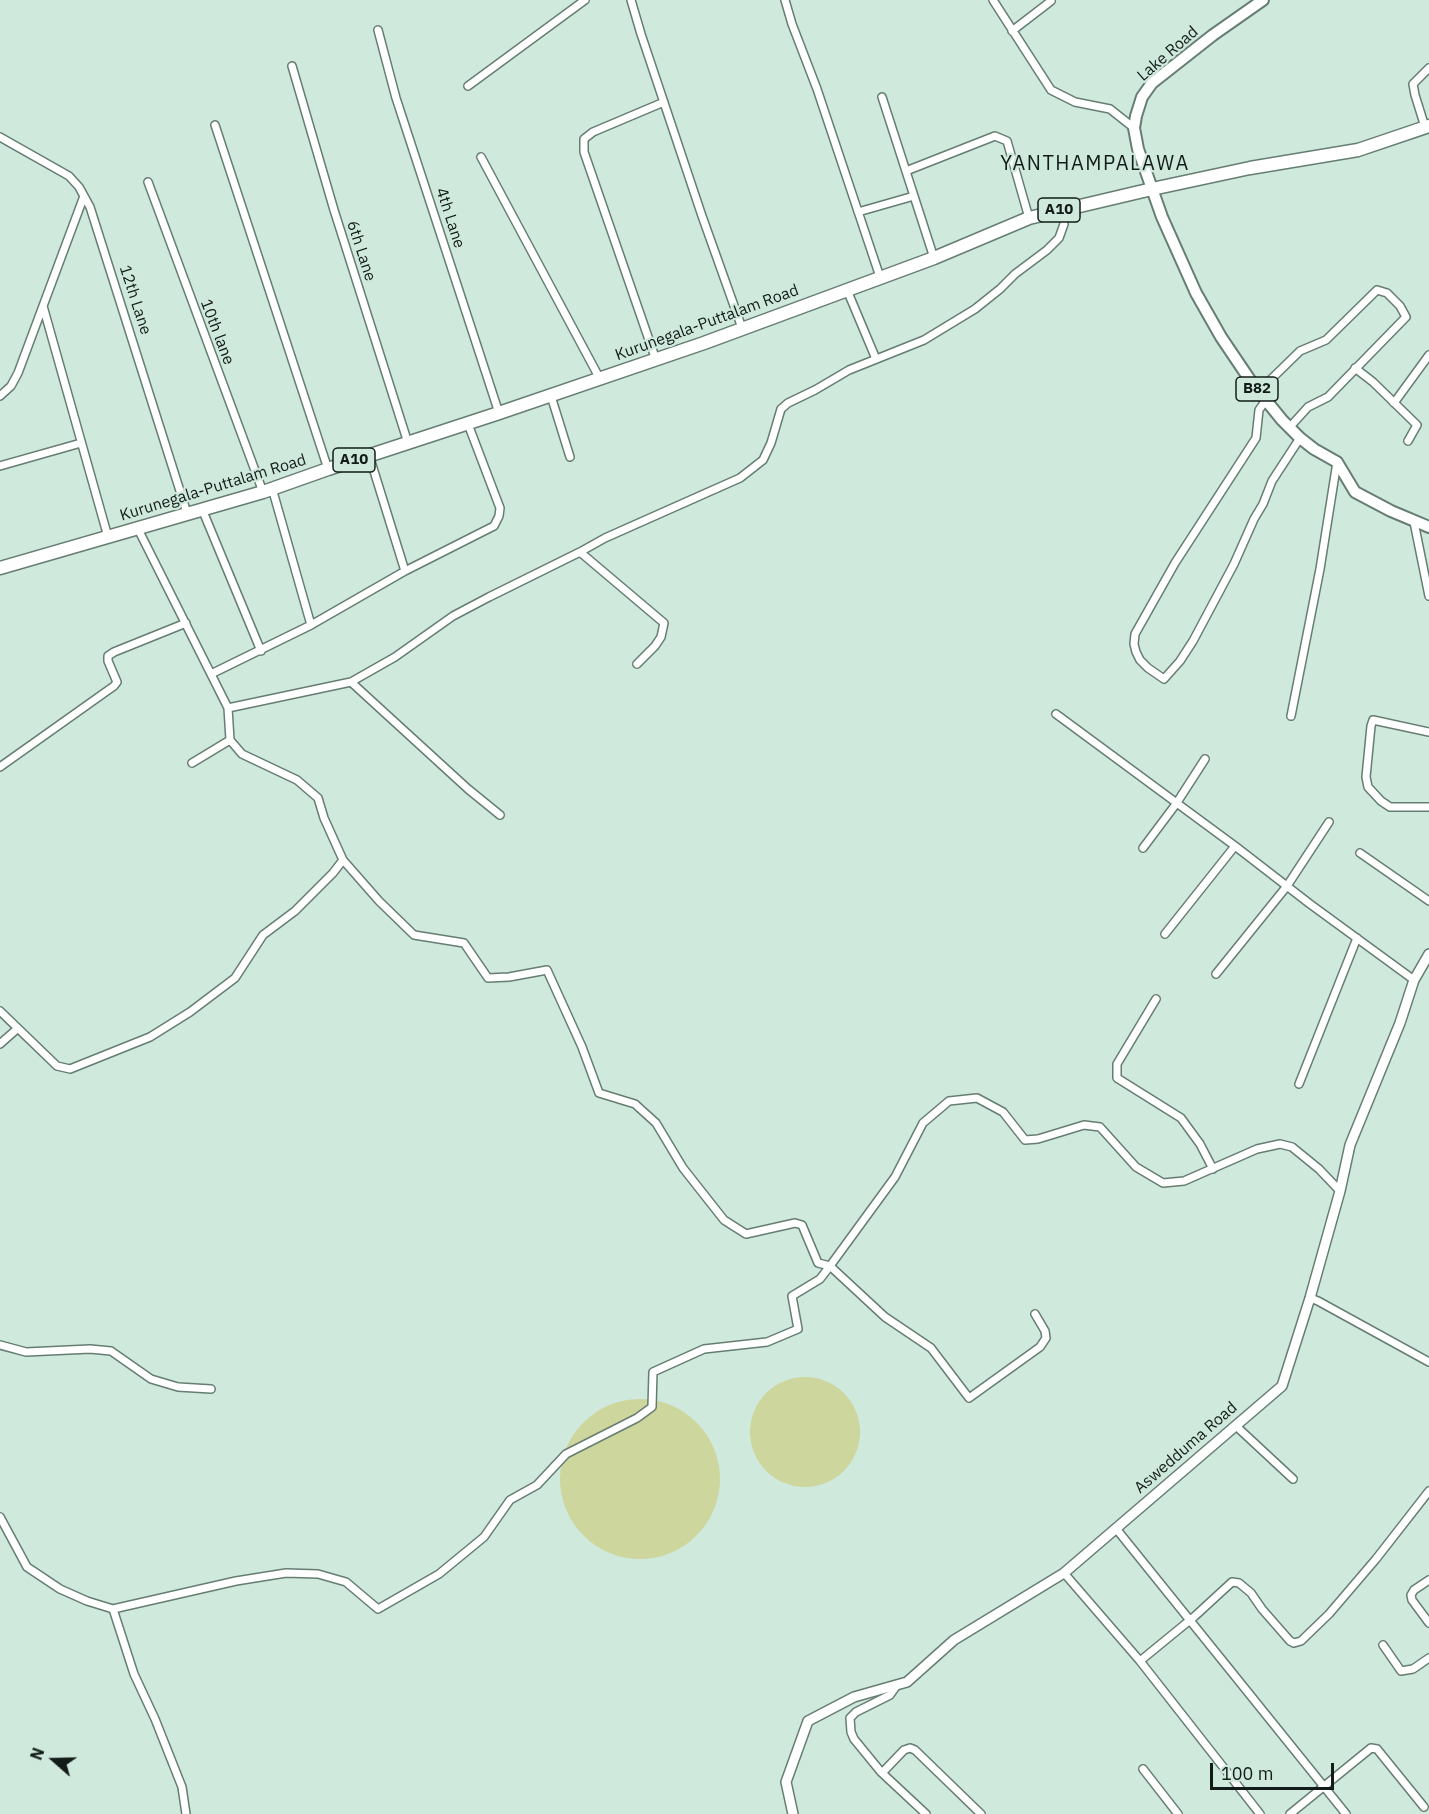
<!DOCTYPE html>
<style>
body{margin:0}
#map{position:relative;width:1429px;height:1814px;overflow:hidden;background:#cfe9dd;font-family:"IBM Plex Sans",sans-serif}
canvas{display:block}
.north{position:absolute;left:24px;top:1730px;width:60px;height:60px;-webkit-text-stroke:4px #cfe9dd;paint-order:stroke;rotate:290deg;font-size:16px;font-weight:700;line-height:24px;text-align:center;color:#131c18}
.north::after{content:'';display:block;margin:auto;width:21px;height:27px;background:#131c18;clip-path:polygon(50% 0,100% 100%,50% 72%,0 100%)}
.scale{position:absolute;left:1210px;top:1763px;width:124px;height:27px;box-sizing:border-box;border:3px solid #131c18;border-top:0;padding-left:8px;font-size:18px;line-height:21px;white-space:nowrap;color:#131c18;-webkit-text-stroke:4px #cfe9dd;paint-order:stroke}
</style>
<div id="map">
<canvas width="1429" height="1814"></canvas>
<div class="north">N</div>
<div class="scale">100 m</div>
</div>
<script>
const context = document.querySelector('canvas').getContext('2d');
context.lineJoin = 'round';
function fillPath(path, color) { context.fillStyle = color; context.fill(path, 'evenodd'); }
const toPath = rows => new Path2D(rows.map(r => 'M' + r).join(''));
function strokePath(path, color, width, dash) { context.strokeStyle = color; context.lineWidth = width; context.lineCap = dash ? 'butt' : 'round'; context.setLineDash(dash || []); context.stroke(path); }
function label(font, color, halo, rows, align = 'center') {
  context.font = font + ' "IBM Plex Sans",sans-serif'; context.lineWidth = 4.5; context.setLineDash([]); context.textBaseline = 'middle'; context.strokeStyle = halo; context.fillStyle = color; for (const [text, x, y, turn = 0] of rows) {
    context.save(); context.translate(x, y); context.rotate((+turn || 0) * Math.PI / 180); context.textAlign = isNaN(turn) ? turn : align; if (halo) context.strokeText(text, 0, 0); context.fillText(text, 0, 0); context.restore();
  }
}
fillPath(toPath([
 '750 1432a55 55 0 1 1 110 0a55 55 0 1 1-110 0Z',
 '560 1479a80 80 0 1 1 160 0a80 80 0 1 1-160 0Z'
]), '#cdd69d');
const minor = toPath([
 [631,0,641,34,702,216,742,328],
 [785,0,792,24,817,89,880,277],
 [993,0,1051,90,1075,102,1110,109,1134,128],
 [378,30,396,98,499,413],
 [1012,31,1051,1],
 [292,66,334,210,408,443],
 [468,86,585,0],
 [882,97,934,258],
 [215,125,328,469],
 [1425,127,1415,95,1413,84,1429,68],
 [0,137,69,176,79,187,90,207,187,513],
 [481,157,600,379],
 [906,171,995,136,1007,141,1029,218],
 [148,182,263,492],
 [858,212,914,196],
 [847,290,876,359],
 [43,306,108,537],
 [656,360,584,152,584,139,593,132,664,102],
 [1355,368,1373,382,1417,425,1408,441],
 [1259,391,1300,351,1326,340,1377,290,1387,293,1400,306,1406,317,1328,397,1308,407,1289,428],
 [0,396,11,386,18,373,84,196],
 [551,396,570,457],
 [1266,400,1259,410,1256,438,1175,563,1135,634,1134,644,1136,652,1140,660,1148,668,1164,679,1180,661,1193,641,1234,564,1254,519,1263,504,1272,481,1300,438],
 [1394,403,1429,355],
 [369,455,405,571],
 [0,466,81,443],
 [272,488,311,625],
 [202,509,261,651],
 [1414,522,1429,596],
 [580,552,664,623,661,637,655,646,637,664],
 [211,674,311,625,405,571,494,526,499,516,500,508,468,424],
 [351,682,468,789,500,815],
 [228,708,351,682,395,657,453,616,489,597,580,552,605,538,740,478,763,460,771,443,781,409,788,403,815,390,849,370,924,340,975,309,1000,289,1015,274,1047,250,1059,238,1064,224,1063,209],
 [1056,714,1235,846,1310,904,1414,980],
 [1291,716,1320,569,1337,462],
 [1429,732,1373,720,1371,726,1366,777,1368,787,1381,801,1390,807,1429,807],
 [192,763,230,740],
 [0,767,114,686,117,682,108,661,108,656,114,652,186,623],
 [1143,848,1176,804,1205,759],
 [1360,853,1429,901],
 [343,860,379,901,414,935,464,943,488,978,509,977,547,970,582,1047,599,1093,635,1104,656,1123,683,1168,724,1220,746,1234,795,1223,802,1225,818,1263,830,1266,885,1317,931,1348,969,1398,1040,1347,1046,1338,1045,1331,1035,1314],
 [1165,934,1235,846],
 [1216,974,1287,886,1329,822],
 [1156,999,1117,1064,1117,1078,1181,1118,1200,1144,1213,1169],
 [0,1011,57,1066,70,1069,150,1037,190,1012,235,978,263,935,295,911,333,873,343,860,324,818,318,798,297,780,242,754,230,740,228,708,138,529],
 [0,1044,17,1029],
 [1299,1084,1357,938],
 [1310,1298,1318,1301,1429,1362],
 [0,1345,26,1352,90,1349,111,1351,151,1379,178,1387,211,1389],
 [1236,1426,1293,1479],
 [0,1517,27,1567,60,1589,87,1601,113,1609,236,1581,286,1573,318,1574,346,1582,378,1609,439,1574,484,1537,510,1500,537,1485,566,1454,637,1418,652,1407,653,1372,704,1349,767,1342,798,1329,792,1296,820,1279,830,1266,895,1177,923,1123,949,1101,977,1098,1003,1112,1025,1140,1038,1139,1084,1125,1100,1127,1136,1167,1163,1183,1184,1181,1257,1149,1280,1144,1292,1147,1319,1169,1340,1191],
 [1118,1531,1346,1814],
 [1064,1573,1140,1661,1260,1814],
 [1429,1580,1414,1590,1411,1595,1412,1600,1429,1623],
 [113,1609,134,1674,155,1719,182,1787,186,1814],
 [1383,1645,1401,1671,1413,1669,1429,1658],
 [1140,1661,1195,1616,1232,1582,1239,1583,1251,1593,1262,1609,1290,1641,1294,1643,1301,1641,1329,1614,1376,1559,1429,1491],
 [897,1685,890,1695,856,1712,850,1718,851,1732,854,1739,881,1772,926,1814],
 [1143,1769,1178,1814],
 [882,1773,904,1750,910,1748,915,1750,981,1814],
 [1290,1814,1371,1748,1377,1749,1424,1807]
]);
const tertiary = toPath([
 [793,1814,786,1782,808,1721,854,1697,907,1682,954,1640,1064,1573,1282,1386,1310,1298,1340,1191,1350,1145,1400,1023,1414,980,1429,954]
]);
const primary = toPath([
 [1263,0,1213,35,1152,83,1142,97,1136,116,1134,128,1138,149,1162,217,1196,293,1221,337,1252,383,1282,420,1300,438,1314,449,1337,462,1355,492,1391,511,1429,527]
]);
const trunk = toPath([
 [0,568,263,492,328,469,499,413,704,343,934,258,1029,218,1152,189,1250,168,1358,150,1429,126]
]);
strokePath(minor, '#667d72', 10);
strokePath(tertiary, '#667d72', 12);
strokePath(primary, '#667d72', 14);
strokePath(trunk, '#667d72', 15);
strokePath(minor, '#fff', 7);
strokePath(tertiary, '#fff', 9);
strokePath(primary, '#fff', 10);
strokePath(trunk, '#fff', 12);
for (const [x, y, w] of [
 [1059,210,42],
 [1257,389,42],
 [354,460,42]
]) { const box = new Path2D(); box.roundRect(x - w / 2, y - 12, w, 24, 4.5); context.fillStyle = '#cfe9dd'; context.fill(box); strokePath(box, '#131c18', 1.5); }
label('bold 15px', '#131c18', null, [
 ["A10",1059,210],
 ["B82",1257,389],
 ["A10",354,460]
]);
label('16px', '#131c18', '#cfe9dd', [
 ["Lake Road",1168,54,-41],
 ["4th Lane",450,218,72],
 ["6th Lane",361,251,72],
 ["12th Lane",135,300,72],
 ["Kurunegala-Puttalam Road",707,323,-20],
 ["10th lane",217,332,69],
 ["Kurunegala-Puttalam Road",213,488,-17],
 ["Aswedduma Road",1186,1448,-41]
]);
context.letterSpacing = '1.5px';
label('20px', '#131c18', '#cfe9dd', [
 ["YANTHAMPALAWA",1095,164]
]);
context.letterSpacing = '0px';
</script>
